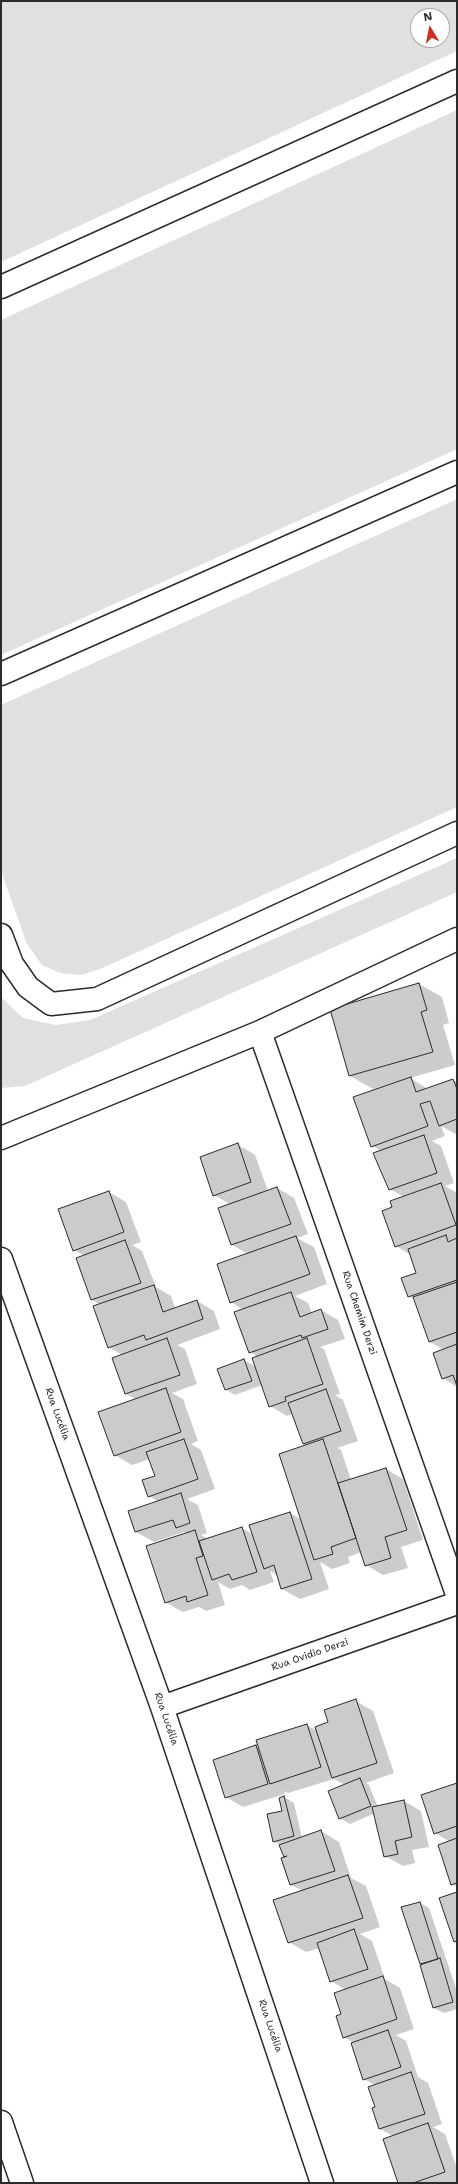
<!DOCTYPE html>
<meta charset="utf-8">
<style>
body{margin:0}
#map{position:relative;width:458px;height:2184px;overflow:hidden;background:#fff;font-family:"Shantell Sans",sans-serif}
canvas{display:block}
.frame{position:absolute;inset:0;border:2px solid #2b2b2b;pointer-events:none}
.north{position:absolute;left:410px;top:8px;width:40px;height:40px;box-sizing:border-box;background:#fff;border:1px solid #aaa;border-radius:50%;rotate:350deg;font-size:11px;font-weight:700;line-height:16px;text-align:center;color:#2b2b2b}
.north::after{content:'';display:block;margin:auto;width:14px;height:18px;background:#c8321e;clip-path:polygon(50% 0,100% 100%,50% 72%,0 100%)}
</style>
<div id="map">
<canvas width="458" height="2184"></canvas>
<div class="frame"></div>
<div class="north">N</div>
</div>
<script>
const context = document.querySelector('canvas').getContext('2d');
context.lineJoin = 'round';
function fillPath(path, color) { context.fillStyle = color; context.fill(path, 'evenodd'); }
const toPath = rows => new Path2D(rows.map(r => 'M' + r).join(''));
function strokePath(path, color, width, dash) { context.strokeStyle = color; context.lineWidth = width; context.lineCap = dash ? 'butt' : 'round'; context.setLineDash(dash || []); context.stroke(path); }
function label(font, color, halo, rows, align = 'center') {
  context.font = font + ' "Shantell Sans",sans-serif'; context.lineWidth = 3.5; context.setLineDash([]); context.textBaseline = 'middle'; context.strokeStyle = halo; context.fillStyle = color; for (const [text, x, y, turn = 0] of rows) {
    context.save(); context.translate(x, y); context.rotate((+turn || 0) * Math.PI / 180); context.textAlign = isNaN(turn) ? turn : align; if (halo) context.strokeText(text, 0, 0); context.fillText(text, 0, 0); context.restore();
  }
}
fillPath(toPath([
 [1,1,457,1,457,51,1,262],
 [418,16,442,16,442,40,418,40],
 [457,110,457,449,1,655,1,320],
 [457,499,457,807,100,969,81,975,60,973,42,965,27,944,1,871,1,705],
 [457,858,457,892,25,1086,1,1088,1,997,23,1018,56,1025,90,1020]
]), '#e0e0e0');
fillPath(toPath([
 [419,984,442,997,449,1023,443,1025,455,1065,410,1078,428,1089,453,1080,457,1082,457,1135,441,1126,445,1136,432,1141,441,1146,454,1183,445,1186,457,1193,457,1387,443,1378,444,1350,430,1342,415,1300,409,1296,418,1273,411,1255,396,1246,394,1208,404,1197,390,1189,381,1151,372,1146,387,1085,373,1089,350,1076,331,1009],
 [237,1144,255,1155,268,1191,277,1188,294,1198,308,1234,297,1238,314,1247,327,1284,295,1296,308,1303,312,1313,321,1310,338,1320,345,1339,320,1347,324,1349,340,1394,335,1395,343,1400,358,1441,337,1448,341,1450,351,1480,386,1469,403,1479,423,1540,401,1547,408,1568,383,1575,366,1565,362,1552,348,1557,350,1563,332,1569,320,1562,329,1589,300,1599,282,1589,278,1576,270,1571,274,1582,250,1590,242,1585,230,1589,218,1582,225,1605,206,1611,199,1607,183,1612,165,1602,187,1534,184,1532,154,1542,136,1532,130,1512,159,1502,149,1496,156,1476,150,1459,132,1465,115,1455,137,1400,126,1394,122,1355,109,1347,101,1305,92,1300,77,1259,85,1256,74,1250,109,1192,126,1202,141,1242,132,1245,142,1251,156,1287,171,1296,175,1308,197,1301,214,1311,220,1329,177,1345,185,1349,197,1384,172,1393,183,1399,198,1441,191,1444,201,1450,215,1489,187,1499,198,1505,207,1533,201,1535,208,1539,242,1528,254,1535,290,1513,302,1520,307,1446,304,1444,293,1414,287,1416,270,1406,262,1385,235,1395,225,1389,244,1360,256,1367,258,1357,250,1352,244,1310,231,1302,248,1254,232,1245,219,1209,231,1205,214,1195],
 [356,1701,373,1711,394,1773,366,1783,369,1785,378,1807,404,1801,421,1811,429,1847,412,1850,415,1863,403,1866,385,1856,375,1813,350,1824,340,1818,345,1785,334,1779,288,1793,284,1791,285,1794,243,1807,226,1797,256,1746,259,1748,307,1725,317,1731],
 [457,1784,457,1887,452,1884,450,1842,435,1833],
 [284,1797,294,1803,302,1838,321,1831,339,1842,351,1878,366,1886,380,1927,360,1934,372,1941,385,1979,400,1988,414,2029,396,2035,406,2041,418,2077,428,2083,442,2124,433,2127,445,2134,457,2168,457,2183,399,2183,393,2136,380,2129,376,2108,375,2085,364,2079,354,2043,344,2037,342,2015,346,1990,331,1981,320,1948,306,1952,289,1942,303,1891,291,1885,282,1859,285,1858,280,1845,274,1841,283,1812],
 [420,1903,429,1908,457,1991,457,2009,444,2013,434,2008,403,1908]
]), '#0003');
const building = toPath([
 [419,983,427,1010,421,1012,433,1052,349,1076,330,1009,419,983],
 [411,1077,416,1092,453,1079,457,1089,457,1119,439,1126,430,1101,420,1104,428,1126,371,1147,353,1097,411,1077],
 [424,1135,437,1173,389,1190,373,1153,424,1135],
 [238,1143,251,1182,213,1196,200,1157,238,1143],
 [441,1183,456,1225,395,1247,382,1211,392,1207,390,1201,441,1183],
 [277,1187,291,1224,231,1245,218,1208,277,1187],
 [109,1191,124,1232,73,1251,58,1209,109,1191],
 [446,1235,448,1242,457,1238,457,1280,408,1297,401,1278,416,1273,408,1249,446,1235],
 [296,1236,310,1274,230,1303,217,1264,296,1236],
 [125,1240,141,1283,91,1300,76,1258,125,1240],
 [457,1282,457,1332,429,1342,413,1297,457,1282],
 [154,1285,163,1312,197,1300,203,1319,146,1340,144,1335,108,1348,93,1306,154,1285],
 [291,1292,300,1317,321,1309,328,1329,302,1338,301,1335,249,1353,234,1312,291,1292],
 [167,1338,180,1375,125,1394,112,1358,167,1338],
 [307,1338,323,1384,285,1397,286,1401,269,1407,252,1358,307,1338],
 [457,1344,457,1386,453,1375,442,1379,433,1353,457,1344],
 [244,1359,252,1381,225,1390,217,1369,244,1359],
 [166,1388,181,1432,114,1456,98,1412,166,1388],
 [326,1389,341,1431,303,1444,288,1403,326,1389],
 [184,1439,198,1479,148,1497,142,1480,155,1476,146,1452,184,1439],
 [323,1439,356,1538,331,1547,333,1554,314,1560,279,1454,323,1439],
 [386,1468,407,1530,385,1537,391,1558,365,1566,338,1483,386,1468],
 [181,1493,190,1523,176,1528,173,1520,135,1532,128,1511,181,1493],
 [290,1512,312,1579,281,1589,274,1565,264,1569,249,1525,290,1512],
 [242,1527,257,1572,232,1580,229,1574,212,1580,199,1541,242,1527],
 [195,1530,203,1556,196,1558,208,1595,187,1602,186,1596,165,1603,146,1546,195,1530],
 [356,1699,377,1763,332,1778,315,1727,328,1722,324,1710,356,1699],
 [307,1724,321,1767,270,1784,256,1740,307,1724],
 [256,1745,268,1784,225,1798,213,1760,256,1745],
 [360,1778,371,1806,339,1819,328,1791,360,1778],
 [457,1783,457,1826,434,1834,421,1795,457,1783],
 [284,1796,294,1836,273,1842,267,1814,282,1811,279,1798,284,1796],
 [404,1800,412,1837,395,1841,398,1854,384,1857,372,1807,404,1800],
 [321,1830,335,1871,290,1885,281,1858,287,1856,284,1857,279,1845,321,1830],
 [457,1838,457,1883,451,1885,438,1845,457,1838],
 [348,1875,363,1918,288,1943,273,1900,348,1875],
 [457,1892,457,1941,454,1942,439,1898,457,1892],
 [420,1902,438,1959,420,1964,401,1907,420,1902],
 [354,1929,368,1969,330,1982,317,1943,354,1929],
 [440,1958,453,2002,433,2008,420,1965,440,1958],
 [383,1976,397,2019,343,2038,336,2016,341,2014,334,1993,383,1976],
 [388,2030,401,2067,363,2080,351,2043,388,2030],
 [411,2072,425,2114,379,2129,372,2108,375,2107,368,2087,411,2072],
 [428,2123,445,2172,413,2183,398,2183,383,2139,428,2123]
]);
fillPath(building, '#cbcbcb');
strokePath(building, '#2b2b2b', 1);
const minor = toPath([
 [1,287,457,81],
 [1,674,457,472],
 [1,935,12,964,28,987,51,1004,97,999,457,833],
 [260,1032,457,1594],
 [1,1138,260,1032,457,939],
 [1,1259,162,1707,322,2183],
 [162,1707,457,1603],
 [1,2122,22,2183]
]);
strokePath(minor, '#2b2b2b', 25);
strokePath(minor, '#fff', 22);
label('10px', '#2b2b2b', '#fff', [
 ["Rua Chemim Derzi",359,1313,71],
 ["Rua Lucélia",57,1414,70],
 ["Rua Ovidio Derzi",310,1655,-19],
 ["Rua Lucélia",166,1719,71],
 ["Rua Lucélia",270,2026,71]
]);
</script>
